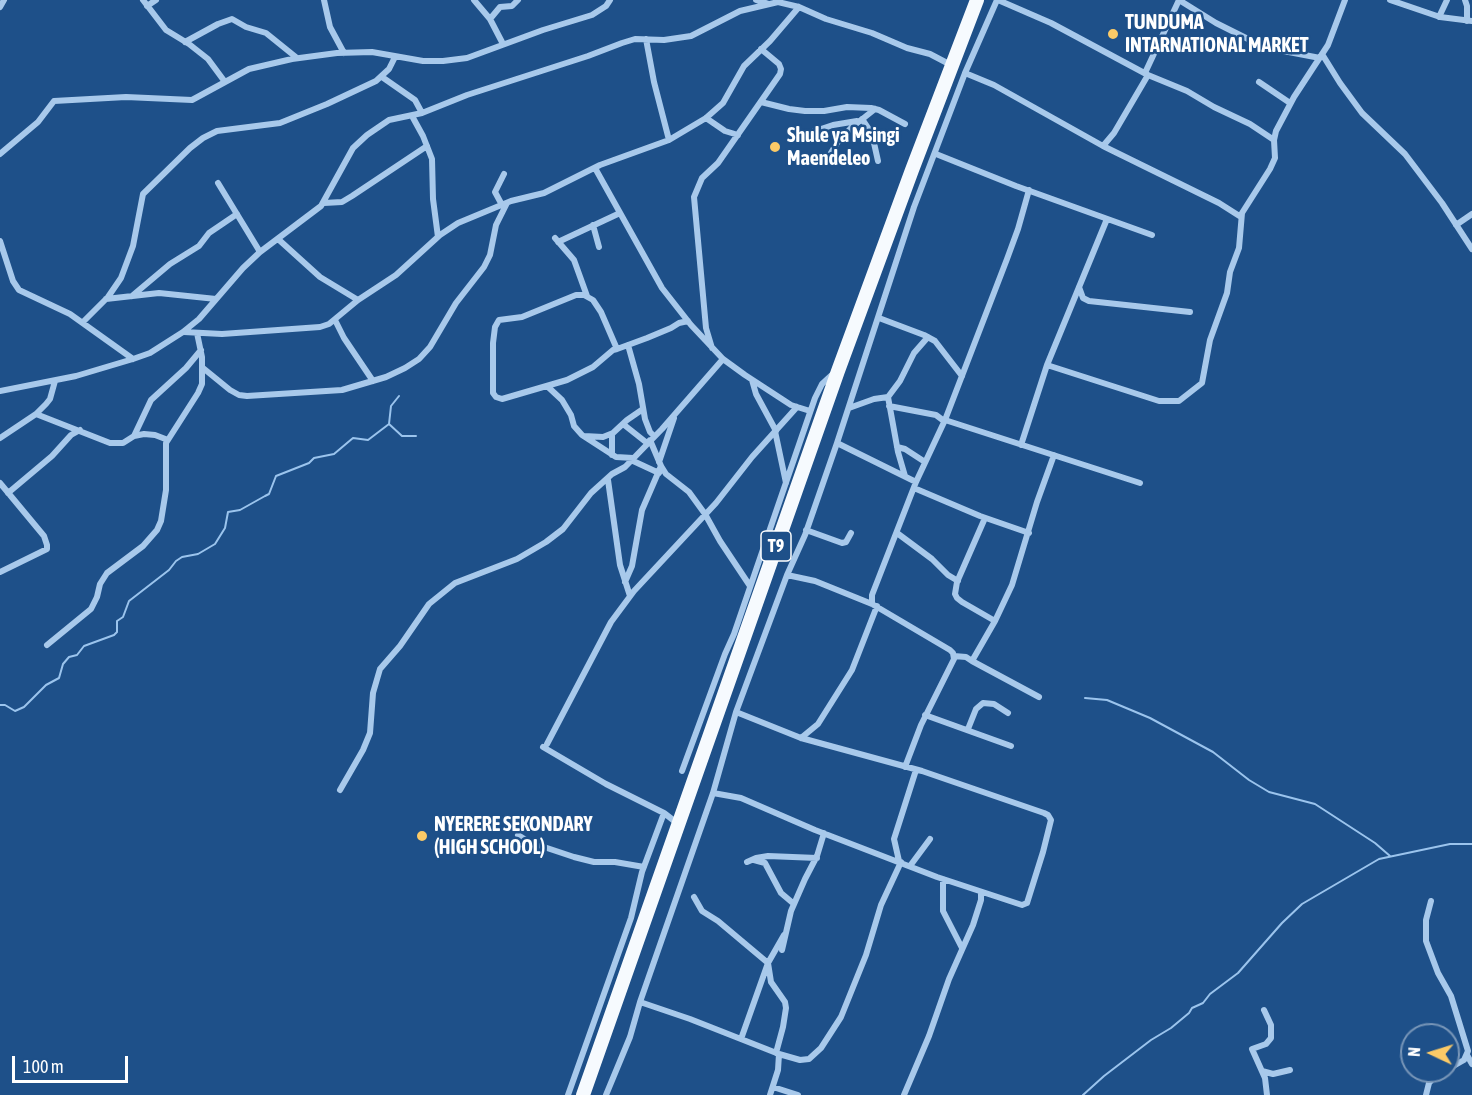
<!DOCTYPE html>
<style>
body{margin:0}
#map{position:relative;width:1472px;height:1095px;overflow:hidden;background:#1e5089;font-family:"Asap Condensed",sans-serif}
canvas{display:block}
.north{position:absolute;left:1400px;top:1023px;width:60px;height:60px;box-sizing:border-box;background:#1e5089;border:2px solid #7896b8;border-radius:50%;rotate:274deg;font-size:16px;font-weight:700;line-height:24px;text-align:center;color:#fff}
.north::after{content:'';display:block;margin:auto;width:21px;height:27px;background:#fbca67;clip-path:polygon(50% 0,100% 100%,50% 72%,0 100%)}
.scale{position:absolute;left:12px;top:1056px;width:116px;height:27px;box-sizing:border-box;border:3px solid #fff;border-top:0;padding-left:8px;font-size:18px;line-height:21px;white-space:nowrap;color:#fff;-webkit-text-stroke:4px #1e5089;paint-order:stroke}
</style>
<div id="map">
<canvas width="1472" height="1095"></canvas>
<div class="north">N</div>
<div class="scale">100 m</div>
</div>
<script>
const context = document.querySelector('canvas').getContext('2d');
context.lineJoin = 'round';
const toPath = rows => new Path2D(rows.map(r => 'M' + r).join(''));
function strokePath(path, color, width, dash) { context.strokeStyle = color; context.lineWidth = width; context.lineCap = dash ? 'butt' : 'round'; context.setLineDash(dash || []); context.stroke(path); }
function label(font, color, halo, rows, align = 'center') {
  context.font = font + ' "Asap Condensed",sans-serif'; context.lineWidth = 5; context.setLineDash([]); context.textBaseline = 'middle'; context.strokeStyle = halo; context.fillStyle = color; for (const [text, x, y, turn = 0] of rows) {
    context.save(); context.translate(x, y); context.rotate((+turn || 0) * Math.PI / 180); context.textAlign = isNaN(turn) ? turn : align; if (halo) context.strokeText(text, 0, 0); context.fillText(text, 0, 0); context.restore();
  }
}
strokePath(toPath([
 [399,396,391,406,389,424,402,436,416,436],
 [1085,698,1107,700,1150,718,1213,752,1249,780,1269,792,1315,804,1375,843,1390,856],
 [0,705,5,705,15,711,24,707,46,685,59,678,63,664,69,657,77,655,84,646,114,635,117,632,117,621,123,617,129,601,169,570,176,561,182,557,198,554,215,544,225,528,228,512,240,510,265,496,269,494,276,476,309,463,314,458,334,454,353,438,368,440,389,424],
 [1083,1095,1104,1076,1151,1040,1171,1028,1189,1013,1192,1008,1203,1003,1210,994,1238,973,1282,923,1302,904,1379,859,1450,844,1472,844]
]), '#9bc4ed', 2);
strokePath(toPath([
 [143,0,166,30,189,44,208,59,225,82],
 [324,0,330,27,344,53],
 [474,0,490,19,503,44],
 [756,0,769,4],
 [998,0,1051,23,1148,75,1187,91,1214,107,1250,124,1274,140],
 [1179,0,1216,23,1250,40,1273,49,1320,58],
 [1390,0,1440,17,1472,21],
 [1465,0,1467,6,1467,21],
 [147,6,156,0],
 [0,7,4,0],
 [1439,17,1447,0],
 [490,19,500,7,512,6,518,0],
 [646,39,654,82,669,140],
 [185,42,218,24,232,19,246,27,266,33,297,58],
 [1322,54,1340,83,1362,113,1405,154,1442,203,1472,249],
 [965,73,994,85,1103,146,1219,203,1241,217],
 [1145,73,1179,0],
 [382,77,415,100,422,113],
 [1259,82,1290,103],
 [761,102,789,109,805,111,824,111,847,107,871,108,879,110,905,124],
 [412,116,423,136,432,159,433,199,438,237],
 [706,118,725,131,738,135],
 [862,119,872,134,878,161],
 [803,135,833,125,857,121],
 [1103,146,1114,133,1148,75],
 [0,154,38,122,54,101,126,97,192,100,249,69,292,59,337,53,372,52,423,61,443,61,467,58,543,30,592,15,606,6,610,0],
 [936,154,1016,186,1152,235],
 [826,161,837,143,851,128,875,109],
 [595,168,662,288,691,325,723,359,745,375,791,405,810,411],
 [218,183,260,252],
 [324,203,342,202,352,196,427,146],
 [502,205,495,192,504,174],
 [593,225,599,247],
 [1456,225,1472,214],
 [555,238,574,260,587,296],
 [278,239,320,277,358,300],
 [0,241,13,281,19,290,70,314,133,359],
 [558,242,620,213],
 [1079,287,1083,298,1089,301,1190,312],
 [132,296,170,264,199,246,209,233,237,214],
 [106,299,159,293,216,299],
 [879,318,924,335,935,341,962,376],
 [335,320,344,338,373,381],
 [83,322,108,297,121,278,133,246,143,194,190,148,203,138,217,131,280,123,327,104,376,81,389,69,395,57],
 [184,332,222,334,320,327,329,324,358,300,396,275,440,235,458,223,511,201,544,193,600,165,669,140,706,118,723,103,744,66,770,41,799,7],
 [628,345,639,384,645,419,650,432,654,436],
 [712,348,706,328,694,197,702,178,718,163,780,74,781,69,779,64,761,49],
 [617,349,601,312,593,300,584,295,576,295,522,317,499,320,495,327,493,343,493,393,496,397,502,399,567,380,593,367,613,350,617,349,628,345,647,338,671,328,679,323,688,321],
 [1047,365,1159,401,1179,401,1202,383,1210,340,1227,293,1230,272,1239,248,1242,213,1270,169,1275,158,1274,140,1276,131,1294,97,1328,45,1345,0],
 [203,368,230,390,239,395,247,396,342,390,386,377,405,368,419,359,430,347,456,303,484,267,490,255,496,225,507,203],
 [752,380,756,394,776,431],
 [547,386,562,400,571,415,574,426,582,435,616,457,633,458],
 [0,391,76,376,133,359,150,353,183,332,199,319,243,268,260,252,321,206,353,148,367,135,389,120,422,113,467,95,588,56,622,43,635,39,664,40,691,36,740,11,778,2,799,7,826,19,872,33,907,48,930,54,951,65],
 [888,397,898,452,905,476],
 [889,406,936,415,944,421],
 [849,408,874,399,888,397,900,381,914,353,928,337],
 [36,414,110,443,123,443,134,436,144,434,155,435,168,440],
 [945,420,1140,483],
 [623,424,647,443],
 [775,431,786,483],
 [612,434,612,455],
 [134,436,151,400,186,368,201,350],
 [584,436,603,437,613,433,627,420,643,409],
 [0,438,36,414,46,404,50,399,55,381],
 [650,440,661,466,666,474,689,492,705,514,720,541,750,586],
 [837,443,916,482],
 [1021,445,1047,365,1107,219],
 [897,447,905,449,925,462],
 [631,460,659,473],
 [659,462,674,418],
 [608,480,620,565,630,596],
 [0,483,44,536,47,545,47,549,0,572],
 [914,488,980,516,1029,533],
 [8,493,52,456,71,435,80,430],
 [985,518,957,582,955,594,957,598,962,602,995,621],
 [806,530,842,543,846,542,851,533],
 [897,533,932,559,948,575,958,581],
 [787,575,815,581,872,604,950,650,953,653,954,659,921,725,905,767],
 [625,582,632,566,642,510,661,466],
 [872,604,872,595,916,482,945,420,1007,259,1018,229,1029,190],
 [47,645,91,609,97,597,100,584,107,573,143,546,157,530,161,521,166,490,166,443,198,393,202,384,202,357,197,333],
 [954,656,966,657,972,661,1039,697],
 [972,661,995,621,1012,585,1037,502,1054,455],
 [925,715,1011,746],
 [968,729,976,709,983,703,994,704,1008,713],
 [801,738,818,724,852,670,877,606],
 [547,744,611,622,634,591,716,503,752,457,797,407],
 [543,747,606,784,664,813,677,823],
 [682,771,725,654,734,634,815,398,822,384,834,373],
 [340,790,363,750,370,733,373,693,380,669,400,646,429,604,455,583,517,559,546,542,563,529,591,493,612,474,625,467,662,429,723,359],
 [713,793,741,798,815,830,937,877,1022,905,1027,903,1043,852,1051,820,1048,815,1044,813,922,771,801,738,736,712],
 [518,835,529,842,574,857,594,862,615,862,644,867],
 [754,860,765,863,781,893,794,904],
 [899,861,894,839,916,770],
 [747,862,756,858,768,856,817,858],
 [910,866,930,839],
 [943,879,943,911,962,948],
 [694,897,702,911,718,921,768,963,771,982,785,1002,786,1008,783,1027,776,1053],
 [1431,901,1426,920,1426,941,1438,973,1451,996,1468,1051,1464,1060,1448,1069],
 [782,950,791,911,805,879,817,856,824,833],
 [640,1002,690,1019,779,1054,800,1060,809,1059,821,1048,841,1017,866,955,881,905,901,862],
 [1264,1010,1271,1025,1271,1038,1266,1044,1252,1049,1265,1078,1267,1095],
 [741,1039,768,963,784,935],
 [1467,1055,1472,1064],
 [1262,1071,1273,1074,1290,1070],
 [773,1087,798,1095],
 [568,1095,631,918,642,872,664,813],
 [606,1095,630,1037,640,1002,713,793,736,712,787,575,805,535,837,443,914,207,965,73,997,0],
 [770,1095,778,1070,779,1054],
 [904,1095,929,1036,949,979,973,925,981,900,981,892],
 [1426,1095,1429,1083,1435,1076,1445,1071]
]), '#a8c9eb', 6);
strokePath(toPath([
 [583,1095,838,371,912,170,977,0]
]), '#f6fafe', 14);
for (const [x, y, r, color] of [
 [1113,34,6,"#fbca67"],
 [775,147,6,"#fbca67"],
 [422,836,6,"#fbca67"]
]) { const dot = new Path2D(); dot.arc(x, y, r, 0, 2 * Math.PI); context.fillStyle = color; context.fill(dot); strokePath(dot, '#1e5089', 2); }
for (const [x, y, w] of [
 [776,546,30]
]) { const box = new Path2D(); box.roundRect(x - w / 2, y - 15, w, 30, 4.5); context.fillStyle = '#1e5089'; context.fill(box); strokePath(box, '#fff', 1.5); }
label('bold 18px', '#fff', null, [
 ["T9",776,546]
]);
label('bold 20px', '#fff', '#1e5089', [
 ["TUNDUMA",1125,23],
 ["INTARNATIONAL MARKET",1125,46],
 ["Shule ya Msingi",787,136],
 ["Maendeleo",787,159],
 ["NYERERE SEKONDARY",434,825],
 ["(HIGH SCHOOL)",434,848]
], 'left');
</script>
